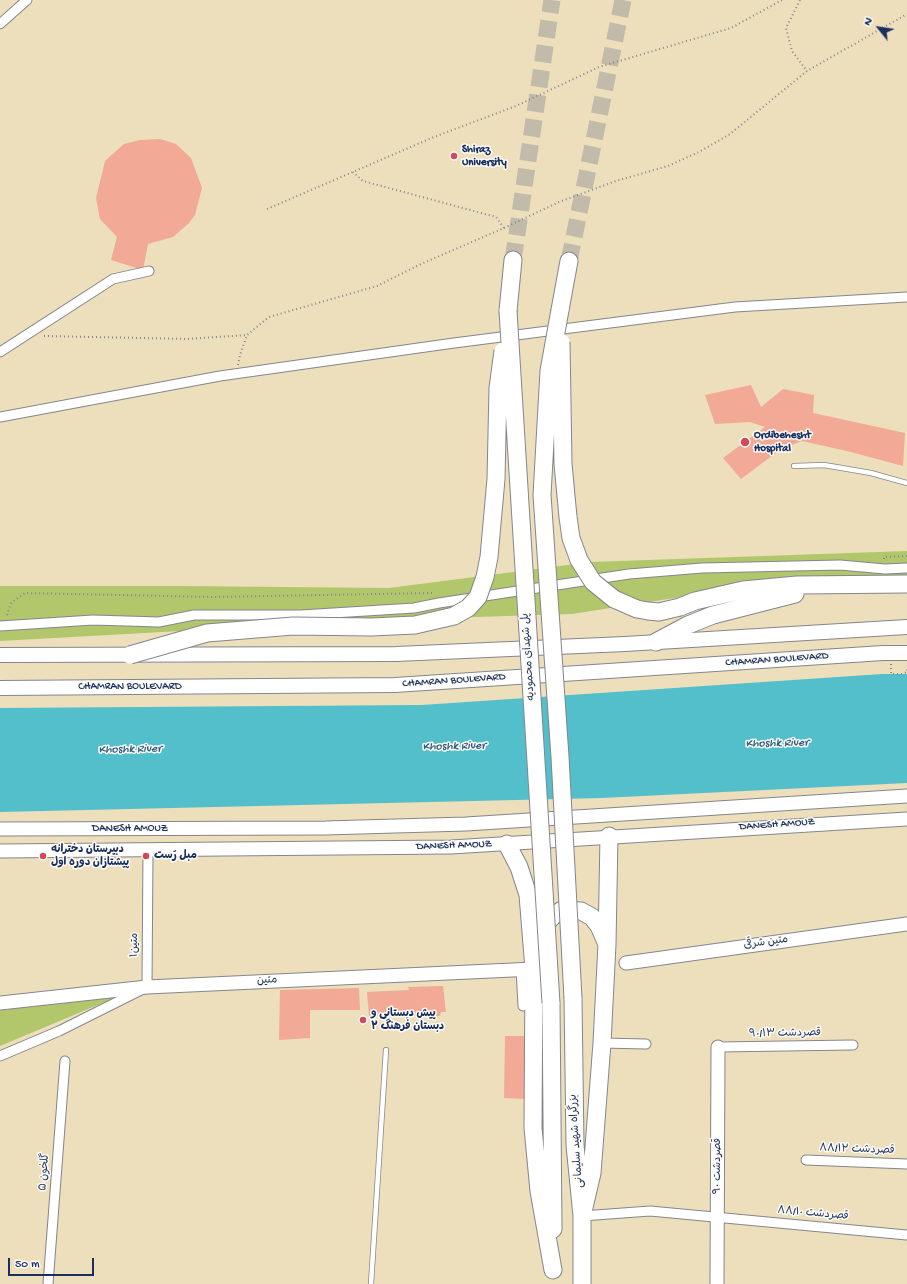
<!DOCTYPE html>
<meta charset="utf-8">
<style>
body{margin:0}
#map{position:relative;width:907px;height:1284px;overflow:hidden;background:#eddebc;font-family:"Gochi Hand",sans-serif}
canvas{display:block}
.north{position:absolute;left:859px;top:8px;width:40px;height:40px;-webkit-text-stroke:3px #fdfcf7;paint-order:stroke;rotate:300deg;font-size:11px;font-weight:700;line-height:16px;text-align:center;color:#1b2f5e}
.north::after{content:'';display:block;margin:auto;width:14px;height:18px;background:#1b2f5e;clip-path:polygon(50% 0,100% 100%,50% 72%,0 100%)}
.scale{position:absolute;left:8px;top:1258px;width:86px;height:18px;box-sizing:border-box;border:2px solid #1b2f5e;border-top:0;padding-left:5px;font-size:12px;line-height:14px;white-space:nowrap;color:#1b2f5e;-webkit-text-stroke:3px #fdfcf7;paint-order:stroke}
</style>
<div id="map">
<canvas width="907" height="1284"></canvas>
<div class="north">N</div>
<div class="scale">50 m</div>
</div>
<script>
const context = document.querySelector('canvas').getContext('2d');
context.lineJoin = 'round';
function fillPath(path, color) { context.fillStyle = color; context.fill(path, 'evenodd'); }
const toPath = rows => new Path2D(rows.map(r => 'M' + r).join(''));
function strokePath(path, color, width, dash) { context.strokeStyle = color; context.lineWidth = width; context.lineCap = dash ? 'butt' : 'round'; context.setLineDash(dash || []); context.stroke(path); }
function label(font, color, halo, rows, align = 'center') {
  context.font = font + ' "Gochi Hand","Playpen Sans Arabic",sans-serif'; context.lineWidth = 3; context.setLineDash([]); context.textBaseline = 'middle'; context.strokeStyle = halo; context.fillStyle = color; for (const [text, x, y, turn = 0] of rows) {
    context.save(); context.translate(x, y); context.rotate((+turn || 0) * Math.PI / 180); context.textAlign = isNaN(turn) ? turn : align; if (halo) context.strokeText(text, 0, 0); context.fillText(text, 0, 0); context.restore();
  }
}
fillPath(toPath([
 [907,551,907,575,904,575,790,580,572,614,379,620,0,641,0,586,178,586,389,588,591,562],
 [124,994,0,1046,0,1009]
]), '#b2c76b');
fillPath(toPath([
 [882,674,907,674,907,783,602,798,0,812,0,708,422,705]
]), '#52bfcb');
fillPath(toPath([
 [160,139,176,144,191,158,202,188,195,215,189,223,173,237,148,244,143,270,111,260,117,237,100,219,96,198,105,161,124,144,140,140],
 [751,385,761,407,783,389,814,395,813,413,905,433,903,466,847,451,802,441,781,449,741,479,723,458,765,427,750,422,715,424,705,395],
 [443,986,446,1012,441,1012,440,1016,369,1016,367,992,409,990,408,987],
 [359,988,360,1010,310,1010,310,1038,279,1040,280,990],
 [505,1036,525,1036,525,1099,504,1098]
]), '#f2a995');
strokePath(toPath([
 [513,260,552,0],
 [569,261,623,0]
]), '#c3bba9', 17, [17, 8]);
const lane = toPath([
 [794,466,824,465,871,473,907,483],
 [371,1284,386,1050]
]);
const street = toPath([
 [0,24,27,0],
 [0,352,113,279,149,271],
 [0,417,220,376,454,343,735,307,907,297],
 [0,626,93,620,159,622,194,615,301,615,414,608,439,603,629,574,702,568,840,565,885,569,907,568],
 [521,969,523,1006],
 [602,1043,646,1044],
 [718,1047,853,1045],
 [0,1056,59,1031,147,987,148,851],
 [806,1160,907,1164],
 [582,1216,650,1211,907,1235],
 [48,1284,65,1061]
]);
const secondary = toPath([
 [0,829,325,828,466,824,907,796],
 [0,851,451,847,907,819],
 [626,963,907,924],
 [0,1003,147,987,534,969],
 [717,1284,718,1047]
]);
const primary = toPath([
 [0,655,396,654,625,644,907,627],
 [0,688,395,685,883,653,907,653]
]);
const highway = toPath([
 [560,310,569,261],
 [508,311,513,260],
 [680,607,695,601,743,590,797,585,907,584],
 [656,642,688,625,713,615,795,594],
 [507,844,519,867,528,895,534,969,533,1128,539,1191,553,1270],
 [539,931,553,916,562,910,581,911,592,917,599,926,606,942],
 [573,998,575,1145,582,1216,582,1284],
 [551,1003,553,1229],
 [582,1216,592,1173,602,1043,607,944,609,836]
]);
strokePath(lane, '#84868d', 6);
strokePath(street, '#84868d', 11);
strokePath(secondary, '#84868d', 15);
strokePath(primary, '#84868d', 16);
strokePath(highway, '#84868d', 19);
strokePath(toPath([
 [800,0,786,28,792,51,807,71],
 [267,209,434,137,516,106,599,67,731,28,782,0],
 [504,228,559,202,616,181,668,166,699,152,730,134,807,71,907,14],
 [44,336,187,339,247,335],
 [238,365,240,355,247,335,269,317,377,286,421,264,504,228,496,217,363,181,353,172],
 [884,559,884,557,907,556],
 [7,615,11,603,25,593,213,597,432,593],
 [891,664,891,674,902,674,907,672,907,669]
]), '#84868d', 2, [1, 3]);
strokePath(lane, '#fff', 4.5);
strokePath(street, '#fff', 9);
strokePath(secondary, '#fff', 13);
strokePath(primary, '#fff', 14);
strokePath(highway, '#fff', 17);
const highwayBridge = toPath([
 [560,310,549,371,542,495,560,757,573,998],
 [508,311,551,1003],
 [561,342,563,464,568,517,571,538,579,560,593,582,614,599,637,609,648,611,659,612,680,607],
 [130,655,207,633,293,626,372,627,415,625,454,616,468,608,478,597,485,577,489,557,496,479,498,388,503,351]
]);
strokePath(highwayBridge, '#84868d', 19, []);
strokePath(highwayBridge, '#fff', 17);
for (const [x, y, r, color] of [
 [454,156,4,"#d1495b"],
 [745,442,5,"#d1495b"],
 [43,856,4,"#d1495b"],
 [146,856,4,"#d1495b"],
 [363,1020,4,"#d1495b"]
]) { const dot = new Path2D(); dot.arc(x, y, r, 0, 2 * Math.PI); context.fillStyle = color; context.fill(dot); strokePath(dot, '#fdfcf7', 1.5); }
label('bold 11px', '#1b2f5e', '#fdfcf7', [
 ["Shiraz",462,150],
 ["University",462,163],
 ["Ordibehesht",754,436],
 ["Hospital",754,449],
 ["دبیرستان دخترانه",51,850],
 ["پیشتازان دوره اول",51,863],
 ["مبل رُست",154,856],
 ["پیش دبستانی و",371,1014],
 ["دبستان فرهنگ ۲",371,1027]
], 'left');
label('11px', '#1b2f5e', '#fdfcf7', [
 ["پل شهدای محمودیه",529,657,-94],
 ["CHAMRAN BOULEVARD",777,660,-4],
 ["CHAMRAN BOULEVARD",454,681,-4],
 ["CHAMRAN BOULEVARD",130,687],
 ["DANESH AMOUZ",777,825,-4],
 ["DANESH AMOUZ",130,829],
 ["DANESH AMOUZ",454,846,-2],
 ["متین شرقی",766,943,-8],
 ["متین۱",135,945,-90],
 ["متین",267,981,-3],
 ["۹۰/۱۳ قصردشت",785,1034,-1],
 ["بزرگراه شهید سلیمانی",577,1141,-94],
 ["۸۸/۱۲ قصردشت",857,1150,2],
 ["۹۰ قصردشت",718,1166,-90],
 ["۵ گلخون",45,1172,-86],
 ["۸۸/۱۰ قصردشت",813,1214,5]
]);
label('italic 12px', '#2c5a7f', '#fdfcf7', [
 ["Khoshk River",777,744,-1],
 ["Khoshk River",454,747,-1],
 ["Khoshk River",130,750,-1]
]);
</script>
